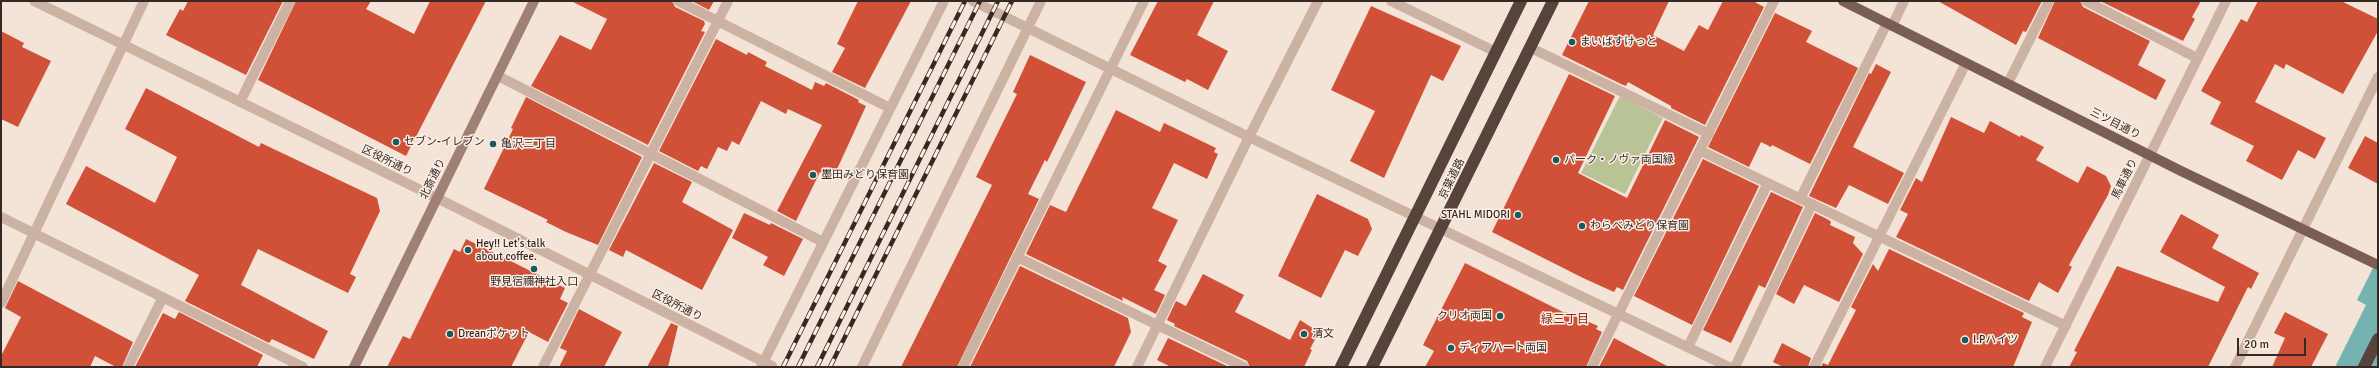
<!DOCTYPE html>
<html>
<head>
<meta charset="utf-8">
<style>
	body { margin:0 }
	#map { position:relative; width:2379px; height:368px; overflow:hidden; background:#f3e4d7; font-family:Signika,sans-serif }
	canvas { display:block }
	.frame { position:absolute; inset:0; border:2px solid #362925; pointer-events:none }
	.scale { position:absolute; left:2237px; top:338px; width:69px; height:18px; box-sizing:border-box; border:2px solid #362925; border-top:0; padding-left:5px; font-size:12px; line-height:14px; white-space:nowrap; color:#362925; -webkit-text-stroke:3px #fbeee4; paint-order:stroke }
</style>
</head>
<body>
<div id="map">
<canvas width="2379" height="368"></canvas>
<div class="frame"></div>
<div class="scale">20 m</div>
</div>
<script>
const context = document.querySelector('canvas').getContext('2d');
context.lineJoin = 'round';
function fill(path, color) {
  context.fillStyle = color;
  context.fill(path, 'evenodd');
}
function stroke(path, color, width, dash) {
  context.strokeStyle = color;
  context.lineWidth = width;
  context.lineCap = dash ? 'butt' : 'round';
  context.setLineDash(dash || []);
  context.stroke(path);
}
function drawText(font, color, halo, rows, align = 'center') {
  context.font = font + ' Signika,"Noto Sans JP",sans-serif';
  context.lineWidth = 3;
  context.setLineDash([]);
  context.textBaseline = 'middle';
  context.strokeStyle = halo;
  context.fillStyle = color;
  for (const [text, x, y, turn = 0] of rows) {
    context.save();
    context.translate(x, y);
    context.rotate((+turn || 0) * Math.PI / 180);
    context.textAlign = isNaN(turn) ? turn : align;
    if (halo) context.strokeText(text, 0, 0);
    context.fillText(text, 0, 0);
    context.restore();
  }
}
const green = new Path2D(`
	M1620,96L1663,118L1625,194L1581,173Z`);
const water = new Path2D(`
	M2378,258V367H2335L2366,305L2357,300Z`);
const building = new Path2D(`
	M188,1H283L246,75L166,35L180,9L183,11Z
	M296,1H371L366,9L414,34L430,1H486L406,156L258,80Z
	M571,1H672L675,7L704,21L705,24L701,31L705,32L648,145L531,86L560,35L591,50L607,19Z
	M692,1H714L709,10Z
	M858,1H911L865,88L832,72L845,48L837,44Z
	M1158,1H1214L1197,35L1228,51L1208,90L1187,79L1185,82L1130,55Z
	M1589,1H1669L1653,35L1684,51L1699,25L1708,30L1723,1H1753L1764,7L1705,125L1671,108V106L1628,82L1626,86L1621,84L1562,55Z
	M1938,1H2042L2026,32L2023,31L2016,45Z
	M2055,1H2080L2083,7L2150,41L2138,65L2166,80L2156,100L2038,38Z
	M2100,1H2201L2192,17L2195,19L2183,41Z
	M2258,1H2341L2378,19V31L2343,94L2286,64L2284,69L2275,64L2255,102L2326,138L2315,159L2298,150L2282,180L2246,161L2254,146L2210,124L2221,102L2201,91L2241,19L2247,22Z
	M1371,6L1461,46L1443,81L1431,75L1384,178L1350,161L1375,111L1331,90Z
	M1775,13L1812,31L1806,42L1858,68L1810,164L1772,145L1771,147L1761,142L1749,167L1708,147Z
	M1,31L24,43L22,47L51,61L18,127L1,119Z
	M716,39L747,55L748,52L767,62L765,66L812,90L815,82L824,86L826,83L859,100L858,102L866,106L833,178L820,172L796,221L777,211L822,125L788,109L786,114L761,101L739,145L732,141L727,151L718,147L707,169L701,166L698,171L659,151Z
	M1030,55L1086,82L1047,162L1045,160L1028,194L1039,199L957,367H901L992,185L976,177L1017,94L1013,92Z
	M1876,64L1891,72L1853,147L1904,173L1888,204L1849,185L1836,208L1809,196L1869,73L1871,74Z
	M1569,74L1615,96L1578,173L1627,198L1665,120L1699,137L1623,290L1617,287L1614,292L1583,278L1492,232Z
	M146,88L259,147L261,143L377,198L380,211L350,274L356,277L348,293L258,249L241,285L328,331L314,359L272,339L269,343L185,301L199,275L66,204L86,166L155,203L177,157L125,129Z
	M526,97L642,157L598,245L566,232L546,222L548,220L484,189L513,129L511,128Z
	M1116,110L1160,132L1164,123L1216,148L1214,152L1218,154L1207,179L1174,163L1152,208L1178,220L1158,261L1167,266L1154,290L1165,295L1156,314L1122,297L1123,301L1026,254L1050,205L1066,212Z
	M1951,117L1984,133L1990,121L2020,137L2021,135L2044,147L2036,160L2078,183L2087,166L2106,176L2111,186L2108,195L2069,265L2072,267L2058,293L2039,282L2029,301L1896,237L1908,214L1900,210L1916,178L1922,182Z
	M2365,136L2378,143V184L2348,168Z
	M1703,159L1759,186L1692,325L1634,296Z
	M654,163L692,182L682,202L733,230L702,290L626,250L623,257L609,250Z
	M1771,192L1803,207L1765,288L1759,285L1731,343L1703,330Z
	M1317,194L1368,219L1372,229L1358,256L1345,250L1321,298L1278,276Z
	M744,213L770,225L771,223L803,239L784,276L763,265L768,257L732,238Z
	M1815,213L1829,220L1831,222L1830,225L1855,237L1853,243L1863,254L1839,302L1804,285L1794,304L1776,294Z
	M2181,214L2219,235L2212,248L2259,273L2251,289L2248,287L2208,367H2069L2077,352L2074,351L2117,266L2218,302L2225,287L2160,252Z
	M466,239L565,288L560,299L568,303L548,342L529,332L511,367H387L403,336L410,339L454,249L460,252Z
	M1889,249L2024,313L2022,317L2032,322L2013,367H1821L1823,363L1828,365L1856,310L1851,307L1873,264L1878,271Z
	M1465,263L1565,313L1566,312L1598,326L1596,329L1602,332L1586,367H1425L1434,351L1423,345Z
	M1020,266L1128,318L1131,332L1114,367H970Z
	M1203,274L1244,295L1235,312L1290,340L1300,320L1319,332L1310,349L1312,350L1304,367H1250L1247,361L1174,326L1175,324L1167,320L1176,301L1186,306Z
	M18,281L133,342L122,367H116L95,356L90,367H1V356L21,317L5,308Z
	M579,309L622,332L604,367H559L567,351L560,348Z
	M179,312L263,355L257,367H135L163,313L175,319Z
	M2285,312L2328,334L2311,367H2272L2285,338L2274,333Z
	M671,323L678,326L668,367H647Z
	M1168,338L1229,367H1171L1157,360Z
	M1614,338L1669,367H1599Z
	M1782,343L1811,358L1808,367H1783L1773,362Z`);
const lane = new Path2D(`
	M2086,1L2197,58
	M1892,26L1904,1
	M240,102L290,1
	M1800,199L1887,23
	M1688,347L1768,183
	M543,367L728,1
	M1735,367L1812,204`);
const street = new Path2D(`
	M34,1L437,198L772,366
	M678,1L890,108
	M973,1L1249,137L1729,367
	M1391,1L1496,52
	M1531,48L1709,134
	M498,76L823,242
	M2008,83L2049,1
	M1701,151L2066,326
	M1,217L303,367
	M1017,257L1244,367
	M1,303L144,1
	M128,367L163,297
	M761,367L944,1
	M862,367L1041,1
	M963,367L1144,1
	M1137,367L1249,137L1318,1
	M1592,367L1774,1
	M1814,367L1966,63
	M2045,367L2226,1
	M2235,367L2378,77`);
const secondary = new Path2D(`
	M354,367L534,1`);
const primary = new Path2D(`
	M1843,1L2181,171L2378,265`);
const highway = new Path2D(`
	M1341,367L1521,1
	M1372,367L1553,1
	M2364,367L2378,339`);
const rail = new Path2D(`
	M783,367L965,1
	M798,367L980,1
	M817,367L998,1
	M830,367L1012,1`);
const markers = [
	[1572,42,4,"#185b5a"],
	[396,142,4,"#185b5a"],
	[493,144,4,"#185b5a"],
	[1556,160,4,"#185b5a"],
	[813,175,4,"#185b5a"],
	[1518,215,4,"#185b5a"],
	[1582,226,4,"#185b5a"],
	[468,250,4,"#185b5a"],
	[534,269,4,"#185b5a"],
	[1500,316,4,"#185b5a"],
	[450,334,4,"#185b5a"],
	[1304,334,4,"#185b5a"],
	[1965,340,4,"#185b5a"],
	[1451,348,4,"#185b5a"]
];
const poiNames = [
	["まいばすけっと",1580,42],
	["セブン-イレブン",404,142],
	["亀沢三丁目",501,144],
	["パーク・ノヴァ両国緑",1564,160],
	["墨田みどり保育園",821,175],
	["STAHL MIDORI",1510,215,"right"],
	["わらべみどり保育園",1590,226],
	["Hey!! Let's talk",476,244],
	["about coffee.",476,257],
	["野見宿禰神社入口",534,282,"center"],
	["クリオ両国",1492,316,"right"],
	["Dreanポケット",458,334],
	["清文",1312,334],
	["I.Pハイツ",1973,340],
	["ディアハート両国",1459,348]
];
const streetNames = [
	["三ツ目通り",2115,124,27],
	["区役所通り",387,161,26],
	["北斎通り",433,179,-64],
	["京葉道路",1452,179,-64],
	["馬車通り",2125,179,-64],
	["区役所通り",677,306,27]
];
const neighbourhoodNames = [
	["緑三丁目",1565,320]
];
fill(green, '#b8c396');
fill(water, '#74b3b0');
fill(building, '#d15138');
stroke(lane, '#ccb2a3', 10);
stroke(street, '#ccb2a3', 10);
stroke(secondary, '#a08074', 10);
stroke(primary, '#7a5e55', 10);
stroke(highway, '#58423c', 12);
stroke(rail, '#362925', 4.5);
stroke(rail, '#fbeee4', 3, [9]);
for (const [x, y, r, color] of markers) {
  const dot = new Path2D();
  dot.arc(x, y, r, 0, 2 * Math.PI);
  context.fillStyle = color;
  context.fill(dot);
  stroke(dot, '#fbeee4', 1.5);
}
drawText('11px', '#362925', '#fbeee4', poiNames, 'left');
drawText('11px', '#362925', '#fbeee4', streetNames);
drawText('12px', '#8c2a18', '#fbeee4', neighbourhoodNames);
</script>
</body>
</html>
